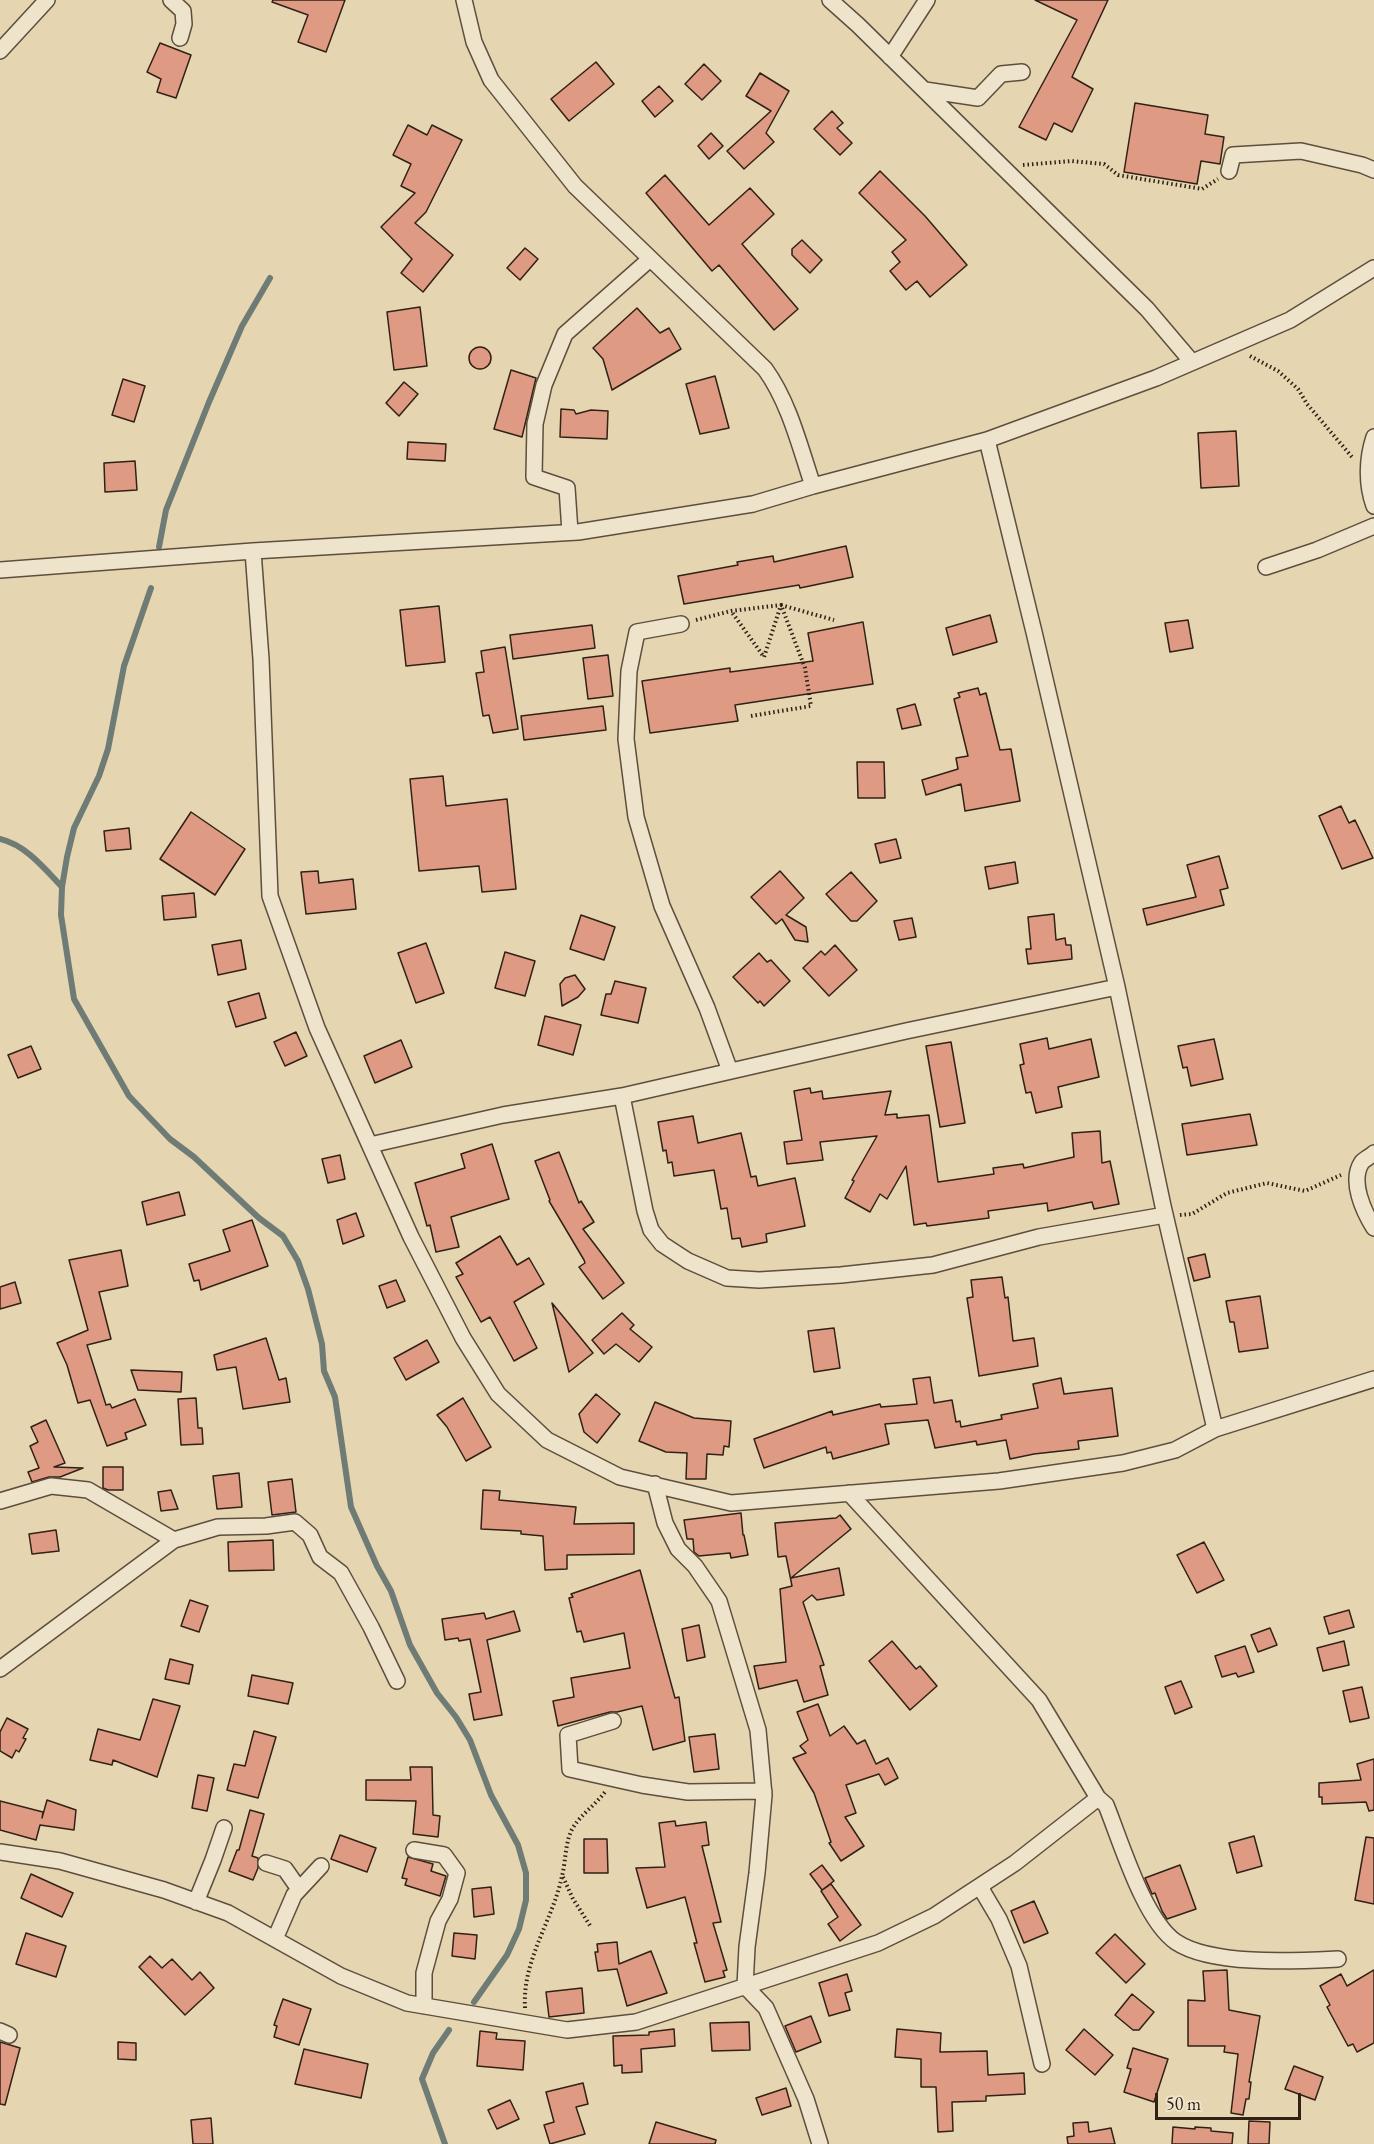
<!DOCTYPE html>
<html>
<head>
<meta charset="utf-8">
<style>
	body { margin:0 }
	#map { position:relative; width:1374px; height:2144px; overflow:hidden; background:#e5d6b1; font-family:"EB Garamond",serif }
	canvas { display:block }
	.scale { position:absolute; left:1155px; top:2093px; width:146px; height:27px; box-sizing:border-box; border:3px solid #312116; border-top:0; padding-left:8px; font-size:18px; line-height:21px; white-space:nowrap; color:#312116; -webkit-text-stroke:4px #eee4cc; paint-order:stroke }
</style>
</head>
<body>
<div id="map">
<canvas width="1374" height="2144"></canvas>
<div class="scale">50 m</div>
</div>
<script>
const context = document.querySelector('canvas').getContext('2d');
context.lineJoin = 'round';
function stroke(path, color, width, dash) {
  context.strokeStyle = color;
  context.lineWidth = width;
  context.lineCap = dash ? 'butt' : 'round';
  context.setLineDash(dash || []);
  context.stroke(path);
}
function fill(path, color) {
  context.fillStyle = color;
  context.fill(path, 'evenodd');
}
const stream = new Path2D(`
	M159,547L166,510L209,402L242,326L270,278
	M151,588L124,666L108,749L99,776L74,828L67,857L62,887L61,915L74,999L129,1096L170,1139L194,1157L259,1218L283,1236L298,1261L308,1289L322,1344L324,1371L335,1397L351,1507L377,1566L391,1591L410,1645L437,1693L456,1717L470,1740L491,1795L518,1845L526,1873V1900L519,1929L507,1955L474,2002
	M0,839C26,845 45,869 62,887
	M445,2144L422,2079L433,2053L449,2030`);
const building = new Path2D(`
	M273,0H345L326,52L298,42L308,15L272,2Z
	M1035,0H1108L1072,77L1093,89L1072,132L1054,123L1046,140L1019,127L1077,20Z
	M160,43L191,55L176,98L157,92L161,79L147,72Z
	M596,62L614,84L569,121L551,99Z
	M704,64L721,81L702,100L685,84Z
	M760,73L789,91L766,133L774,142L744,169L727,151L771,111L746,96Z
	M659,86L673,101L655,117L642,101Z
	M1135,103L1208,115L1205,134L1224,137L1220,164L1201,161L1197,184L1124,172Z
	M832,111L843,123L837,128L852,143L840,155L814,129Z
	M408,125L427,135L432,125L462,140L426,212L415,223L453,255L423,292L401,273L412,259L381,227L415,193L401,186L411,164L393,155Z
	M711,133L723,146L709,159L698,146Z
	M880,171L925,216L967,265L930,297L917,281L906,290L890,271L900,262L892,252L906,240L859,193Z
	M665,175L709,225L750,188L774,214L742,244L798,309L774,330L719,265L712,271L646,193Z
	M802,240L822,260L810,273L792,255V249Z
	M525,248L538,259L520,280L507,268Z
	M420,307L427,366L394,370L387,312Z
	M637,308L660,333L669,328L681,349L612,390L603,359L593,348Z
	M469 358a11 11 0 1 1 22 0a11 11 0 1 1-22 0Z
	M511,370L536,378L522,437L494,429Z
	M715,376L729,428L700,434L686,384Z
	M123,379L145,386L134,422L112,415Z
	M404,382L418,394L399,416L386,403Z
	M561,409L574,410L576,414L591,410L608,411L607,439L560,437Z
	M1236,431L1239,486L1201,488L1198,433Z
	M408,442L446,444L445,461L407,459Z
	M135,461L137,490L105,492L104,463Z
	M846,546L853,577L800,588L799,585L684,604L678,576L738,565L737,562L773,556L774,562Z
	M439,606L445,662L406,666L400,610Z
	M990,615L997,642L953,655L946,628Z
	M1188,620L1193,648L1170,652L1165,623Z
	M863,622L873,684L735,705L738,721L650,733L642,681L730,668V672L813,661L808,633Z
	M592,625L595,648L513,659L510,635Z
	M505,647L518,729L493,733L489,715L483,716L476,673L484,672L481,651Z
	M608,655L613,696L588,699L583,658Z
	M978,688L980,695L986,693L1000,750L1011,749L1020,801L965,811L961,784L926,795L922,780L958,769L956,758L968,756L954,699L960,697L958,693Z
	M915,704L921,725L902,729L897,709Z
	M603,706L606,730L524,740L521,716Z
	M857,762H884L885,798H858Z
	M443,776L446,806L507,799L516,889L482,892L479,866L419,871L410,779Z
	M1341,806L1349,823L1355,820L1373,858L1342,869L1319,816Z
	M191,812L245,849L215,895L160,859Z
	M129,828L131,849L106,851L104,831Z
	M896,839L901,858L880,863L875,844Z
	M1219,856L1228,888L1220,890L1224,905L1147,925L1143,909L1196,897L1187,865Z
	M1015,862L1018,883L989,889L985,867Z
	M318,871L319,883L353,879L356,909L306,914L301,872Z
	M780,871L804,898L786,915L806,927L808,942L795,940L782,919L776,924L751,897Z
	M851,872L877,901L857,921H851L826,894Z
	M194,893L196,917L164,920L162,896Z
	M1054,914L1056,940L1065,938L1066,945H1071L1072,959L1028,964L1026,949H1031L1028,917Z
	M581,915L615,927L604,960L570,949Z
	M912,918L916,937L899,940L894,921Z
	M241,940L246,969L218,975L212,945Z
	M426,943L444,993L416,1003L398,953Z
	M835,945L857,970L829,996L803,968L821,951L825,955Z
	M505,952L535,961L525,996L495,988Z
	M759,953L767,962L771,960L790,981L764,1006L760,1001L758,1003L733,977Z
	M575,975L585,989L578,997L562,1006L560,984L565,978Z
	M615,981L646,988L638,1023L601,1015L606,994H611Z
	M259,993L266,1018L236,1027L228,1002Z
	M545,1016L581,1025L573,1055L538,1045Z
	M296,1032L307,1056L285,1066L274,1042Z
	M1047,1038L1049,1049L1091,1039L1099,1077L1058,1087L1062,1107L1036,1113L1031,1092L1026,1093L1020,1065L1024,1064L1020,1044Z
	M1214,1039L1223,1079L1191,1086L1187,1067L1183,1068L1178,1046Z
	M401,1040L412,1067L375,1083L364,1056Z
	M951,1042L965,1123L940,1127L926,1046Z
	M31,1046L41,1069L18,1078L8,1055Z
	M810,1088L811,1093L822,1091L823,1099L891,1091L885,1115L897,1114V1118L929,1115L938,1182L994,1174L993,1168L1023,1164L1024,1168L1074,1157L1072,1133L1100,1131L1102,1163L1110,1161L1119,1204L1094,1209L1092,1202L1048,1211L1047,1203L988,1211L989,1218L927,1226L926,1223L914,1225L906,1166L887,1199L880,1194L870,1212L845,1198L854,1181L852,1180L877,1136L820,1142L823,1160L787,1164L784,1142L802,1140L794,1091Z
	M1250,1114L1257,1145L1187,1155L1182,1124Z
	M693,1116L698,1143L741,1133L751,1177L756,1176L758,1186L795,1178L805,1226L766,1234L767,1242L742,1247L740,1238L732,1239L727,1208L721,1209L714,1170L674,1176L672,1162L668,1163L666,1150L663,1151L658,1122Z
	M492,1144L509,1199L451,1217L459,1247L436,1252L430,1225L427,1226L415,1183L465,1168L461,1154Z
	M559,1152L579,1203L581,1201L594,1222L583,1229L624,1283L603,1299L579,1267L585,1263L584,1260L549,1201L550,1200L535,1161Z
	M340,1155L345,1179L328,1183L322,1159Z
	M179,1192L185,1215L147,1225L142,1202Z
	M356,1213L364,1236L343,1244L337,1220Z
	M252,1220L268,1266L201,1290L199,1280L194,1281L189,1264L230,1251L223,1230Z
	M500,1236L517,1265L529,1258L544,1284L514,1302L537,1348L514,1361L490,1317L481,1322L456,1277L463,1274L456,1263Z
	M121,1250L128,1286L99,1292L111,1339L87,1345L106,1405L110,1404L112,1408L135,1399L146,1425L125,1433L127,1439L107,1446L90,1400L78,1403L67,1365L57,1343L88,1330L69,1260Z
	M1205,1254L1210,1277L1194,1281L1188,1258Z
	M1002,1277L1005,1298L1008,1297L1013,1341L1034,1338L1038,1366L979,1376L967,1298L973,1297L971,1280Z
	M396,1280L405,1301L387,1308L379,1286Z
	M15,1282L21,1303L0,1309V1287Z
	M1260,1296L1268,1348L1239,1352L1234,1322H1230L1226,1301Z
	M552,1303L593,1353L569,1372Z
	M622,1313L634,1325L630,1329L652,1347L639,1362L616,1344L604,1354L592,1340Z
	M834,1328L840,1368L814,1372L808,1331Z
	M266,1338L279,1380L286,1378L290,1402L243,1409L236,1367L217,1370L214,1355Z
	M427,1340L439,1362L406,1380L394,1358Z
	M131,1370L182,1372L181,1392L138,1390Z
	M930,1377L934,1403L952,1400L956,1422L960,1421L961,1427L1002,1419L1001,1415L1038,1408L1033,1384L1061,1378L1064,1394L1112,1388L1118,1436L1078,1441L1079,1449L1034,1454L1010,1459L1006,1440L977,1445L976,1441L935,1448L928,1420L885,1424L889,1444L833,1459L831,1452L827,1453L826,1447L764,1468L754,1439L832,1411L833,1415L880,1404L881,1407L917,1404L913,1379Z
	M596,1394L620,1414L597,1443L584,1432L579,1414Z
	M196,1398L198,1428H202L203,1444L181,1445L178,1399Z
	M463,1398L491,1447L466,1461L447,1427L437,1415Z
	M655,1402L694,1418L731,1421L729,1447L724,1446L723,1455L707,1454L706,1479H686L687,1453L666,1452L639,1441Z
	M46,1420L65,1463L54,1467L83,1468L60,1477H49L32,1482L28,1472L39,1468L30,1446L38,1442L31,1427Z
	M103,1467H123V1490H108L103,1488Z
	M239,1473L242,1507L217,1509L213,1476Z
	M292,1479L296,1512L272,1515L268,1482Z
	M171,1490L178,1509L161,1511L158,1492Z
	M483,1490L500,1491L499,1500L576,1507L574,1524L634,1523V1554L567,1555V1569L545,1570L543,1536L521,1534V1531L481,1529Z
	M741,1513L743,1535H744L748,1555L731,1558L730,1553L699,1556L694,1552L693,1539H687L684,1520Z
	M840,1515L851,1529L791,1578L839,1568L844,1595L817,1600L812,1595L803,1602L824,1665L820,1666L828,1695L804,1702L797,1680L759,1689L754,1666L786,1662L780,1589L792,1586L786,1556L778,1557L775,1523L836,1518Z
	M56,1530L59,1551L32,1554L29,1534Z
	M273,1540L274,1570L229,1571L228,1542Z
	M1204,1542L1224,1580L1197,1593L1177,1555Z
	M640,1570L675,1698L679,1697L685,1741L653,1750L642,1706L617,1712H610L558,1726L553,1701L574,1697L571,1678L630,1668L624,1633L584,1642L581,1631L577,1632L569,1598L573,1597L571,1594Z
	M190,1600L208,1606L199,1632L181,1626Z
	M1349,1610L1354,1627L1329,1634L1324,1617Z
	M514,1611L520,1631L487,1640L502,1715L474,1720L469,1694L481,1692L470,1639L459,1641L458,1638L445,1640L442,1619L484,1613L486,1619Z
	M699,1625L705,1657L687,1661L682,1629Z
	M1270,1628L1277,1645L1258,1652L1251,1635Z
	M892,1641L916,1669L920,1666L937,1686L910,1710L869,1661Z
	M1344,1641L1349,1665L1323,1671L1317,1648Z
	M1245,1646L1254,1672L1238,1677L1236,1673L1222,1677L1215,1656Z
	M170,1659L193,1665L189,1684L165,1679Z
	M252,1675L293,1683L288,1704L248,1696Z
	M1181,1681L1192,1707L1175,1714L1165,1687Z
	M1362,1687L1369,1718L1350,1722L1343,1691Z
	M153,1699L180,1706L157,1777L113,1760L112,1765L90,1760L98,1729L140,1740Z
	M818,1704L830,1736L844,1726L857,1744L865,1740L876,1764L888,1758L898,1778L885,1785L879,1774L846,1785L856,1813L845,1817L864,1846L841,1861L829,1843L831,1842L814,1793L793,1758L806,1753L800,1746L808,1740L797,1712Z
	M7,1718L28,1729L23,1738L26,1739L19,1752L16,1750L12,1758L0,1751V1732Z
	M254,1731L276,1737L258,1798L227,1790L234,1764L245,1766Z
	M715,1734L719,1769L694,1772L689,1737Z
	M1374,1759V1810L1369,1811L1366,1802L1322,1804V1797H1319V1783L1361,1780L1357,1764Z
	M410,1767H432L433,1815L440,1816L438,1837L413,1834L416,1801L366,1800V1780H411Z
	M198,1775L214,1778L207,1811L192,1808Z
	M47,1800L76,1810L74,1830L40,1825L36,1840L0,1830V1801L43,1812L42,1818Z
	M250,1810L264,1814L252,1856L258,1858V1868L253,1880L229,1871L237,1850H239Z
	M675,1821L676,1826L706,1822L709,1845L702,1846L721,1922L713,1923L727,1970L723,1971L725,1977L705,1982L694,1943H697L685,1897L647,1908L636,1868L665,1867L659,1823Z
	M340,1835L376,1848L367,1872L331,1859Z
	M1254,1836L1262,1866L1237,1873L1229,1843Z
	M1366,1837L1374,1838V1904L1355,1900Z
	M584,1839H607L608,1873H584Z
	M408,1857L433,1864L431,1871L446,1876L440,1896L405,1885L407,1879L402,1878Z
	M822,1865L834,1881L822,1890L810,1874Z
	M1180,1865L1196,1909L1167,1919L1162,1911L1155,1893L1152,1894L1145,1878Z
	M31,1874L73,1893L62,1917L21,1898Z
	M831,1884L861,1925L840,1941L828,1924L838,1917L821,1891Z
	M491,1887L494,1914L474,1917L472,1889Z
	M1034,1901L1048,1933L1024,1943L1011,1911Z
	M26,1933L66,1946L56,1977L16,1964Z
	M454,1933L477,1935L475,1959L452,1956Z
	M1115,1934L1145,1964L1126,1983L1096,1953Z
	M617,1942L619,1964L651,1951L667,1993L627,2006L617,1969L598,1971L595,1952H598L597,1944Z
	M150,1956L162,1968L172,1959L192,1980L200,1972L214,1988L185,2015L139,1967Z
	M1227,1970L1229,2010L1260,2016L1249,2082H1251L1249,2099H1246L1243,2115L1231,2113L1238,2054L1224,2052L1225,2046H1188V2000L1205,2001L1203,1971Z
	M1374,1970V2043L1357,2052L1353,2044L1348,2046L1327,2007L1330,2005L1320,1986L1341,1974L1347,1986Z
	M847,1974L852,1991L845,1993L850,2010L829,2016L819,1983Z
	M582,1988L584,2013L549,2017L546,1992Z
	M1132,1994L1154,2012L1139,2030H1133L1115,2015Z
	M283,1999L311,2009L299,2045L274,2037L277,2026L274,2025Z
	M811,2016L821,2042L796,2052L785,2026Z
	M749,2022L750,2050L712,2051L710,2023Z
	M674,2029L675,2046L641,2049L642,2072L622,2073V2065L614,2066L613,2036L649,2035V2032Z
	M897,2029L941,2033L940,2052L987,2051L988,2075L1024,2073L1025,2094L986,2096V2101L952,2102L953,2131L938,2132L936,2087H921V2059L895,2057Z
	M1084,2029L1113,2055L1095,2075L1066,2050Z
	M480,2031L497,2033L496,2039L525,2041L523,2070L477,2066Z
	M0,2042L20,2048L5,2105L0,2104Z
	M118,2042L136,2043V2060L118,2059Z
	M1133,2048L1168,2059L1154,2102L1124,2092L1131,2069L1127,2068Z
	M304,2049L368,2064L361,2098L295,2084Z
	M1294,2066L1323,2077L1315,2100L1285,2089Z
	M583,2083L588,2104L576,2107L585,2134L550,2144L544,2125L554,2122L546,2092Z
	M786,2088L791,2106L762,2115L756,2098Z
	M510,2100L519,2119L497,2129L488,2110Z
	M211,2118L213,2144H193L191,2120Z
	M1249,2121L1270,2122L1269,2144H1248Z
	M656,2122L716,2140L715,2144H649Z
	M1088,2122L1089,2132L1111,2128L1115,2144H1068L1067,2137L1074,2136L1073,2123Z
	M1173,2127L1195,2129V2127L1211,2128V2131L1233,2133L1232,2144H1172Z`);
const path = new Path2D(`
	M1023,165L1071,161L1104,164L1118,175L1202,189L1218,179
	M1250,356L1278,371L1298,389L1307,404L1352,457
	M781,605L834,620
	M696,620L731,611L781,605L764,657L731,611
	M751,716L811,706L805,668L781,605
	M1180,1215L1192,1214L1227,1193L1267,1183L1305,1191L1341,1175
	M563,1877L573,1899L591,1927
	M525,2008C522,1960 553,1920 562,1876C566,1861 565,1839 574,1826C582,1814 596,1804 605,1792`);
const street = new Path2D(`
	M171,0L183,11L184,24L180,38
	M464,0L474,42L491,80L575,186L765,369C789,402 800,447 813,486
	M830,0L858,25L1147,309L1192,362
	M0,51L47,0
	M890,57L927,0
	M925,90L978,98L1001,74L1022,72
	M1229,171L1233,155L1301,151L1362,165L1374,170
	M1374,437C1367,458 1366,484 1374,506
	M570,532L567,488L534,477L535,424L544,385L565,334L650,259
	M253,551L261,659L270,896L317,1028L411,1237L463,1338L498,1394L547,1440L620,1477L731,1503L999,1481L1123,1463L1175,1450L1215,1429L1163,1206L1117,987L1034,632L987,440
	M1266,567L1317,550L1374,526
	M0,570L253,551L578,532L753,504L813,486L987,440L1156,378L1290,320L1374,268
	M681,624L637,632L629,671L626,739L636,817L662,906L707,1008L730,1071
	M622,1096L645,1211L651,1230L662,1244L688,1261L727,1278L759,1280L841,1275L933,1265L1039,1237L1165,1215
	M370,1145L503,1115L622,1096L906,1031L1117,987
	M1374,1153C1371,1156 1365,1159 1362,1162C1349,1181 1364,1212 1374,1228
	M1215,1429L1374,1379
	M655,1484L665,1523L678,1549L695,1566L719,1601L758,1730L764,1795L757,1873L747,1947L745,1986L766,2008L806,2099L820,2144
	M849,1493L1039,1700L1098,1798L1106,1805C1121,1842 1144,1920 1176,1942C1212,1966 1296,1961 1338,1959
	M0,1501L51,1486L88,1490L174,1540L218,1527L266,1526L295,1522L310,1535L320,1557L341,1573L371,1627L397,1681
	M0,1669L174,1540
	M613,1721L568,1735L570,1769L642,1785L688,1792L764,1791
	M414,1850L444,1855L457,1873L450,1899L438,1921L424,1973V2006
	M0,1852L60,1861L164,1890L228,1913L341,1976L407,2003L567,2030L636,2022L878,1943L934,1916L1015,1863L1098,1798
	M266,1863L285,1869L299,1889
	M982,1885L983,1892L999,1919L1019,1966L1042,2064
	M196,1902L213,1860L224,1828
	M275,1939L294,1895L321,1866
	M0,2031L9,2035`);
stroke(stream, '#6f7b75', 6);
fill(building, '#de9a83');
stroke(building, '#312116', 1.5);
stroke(street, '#5e4e3d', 18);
stroke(path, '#312116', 4, [1.5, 3]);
stroke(street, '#eee4cc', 15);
</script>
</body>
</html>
